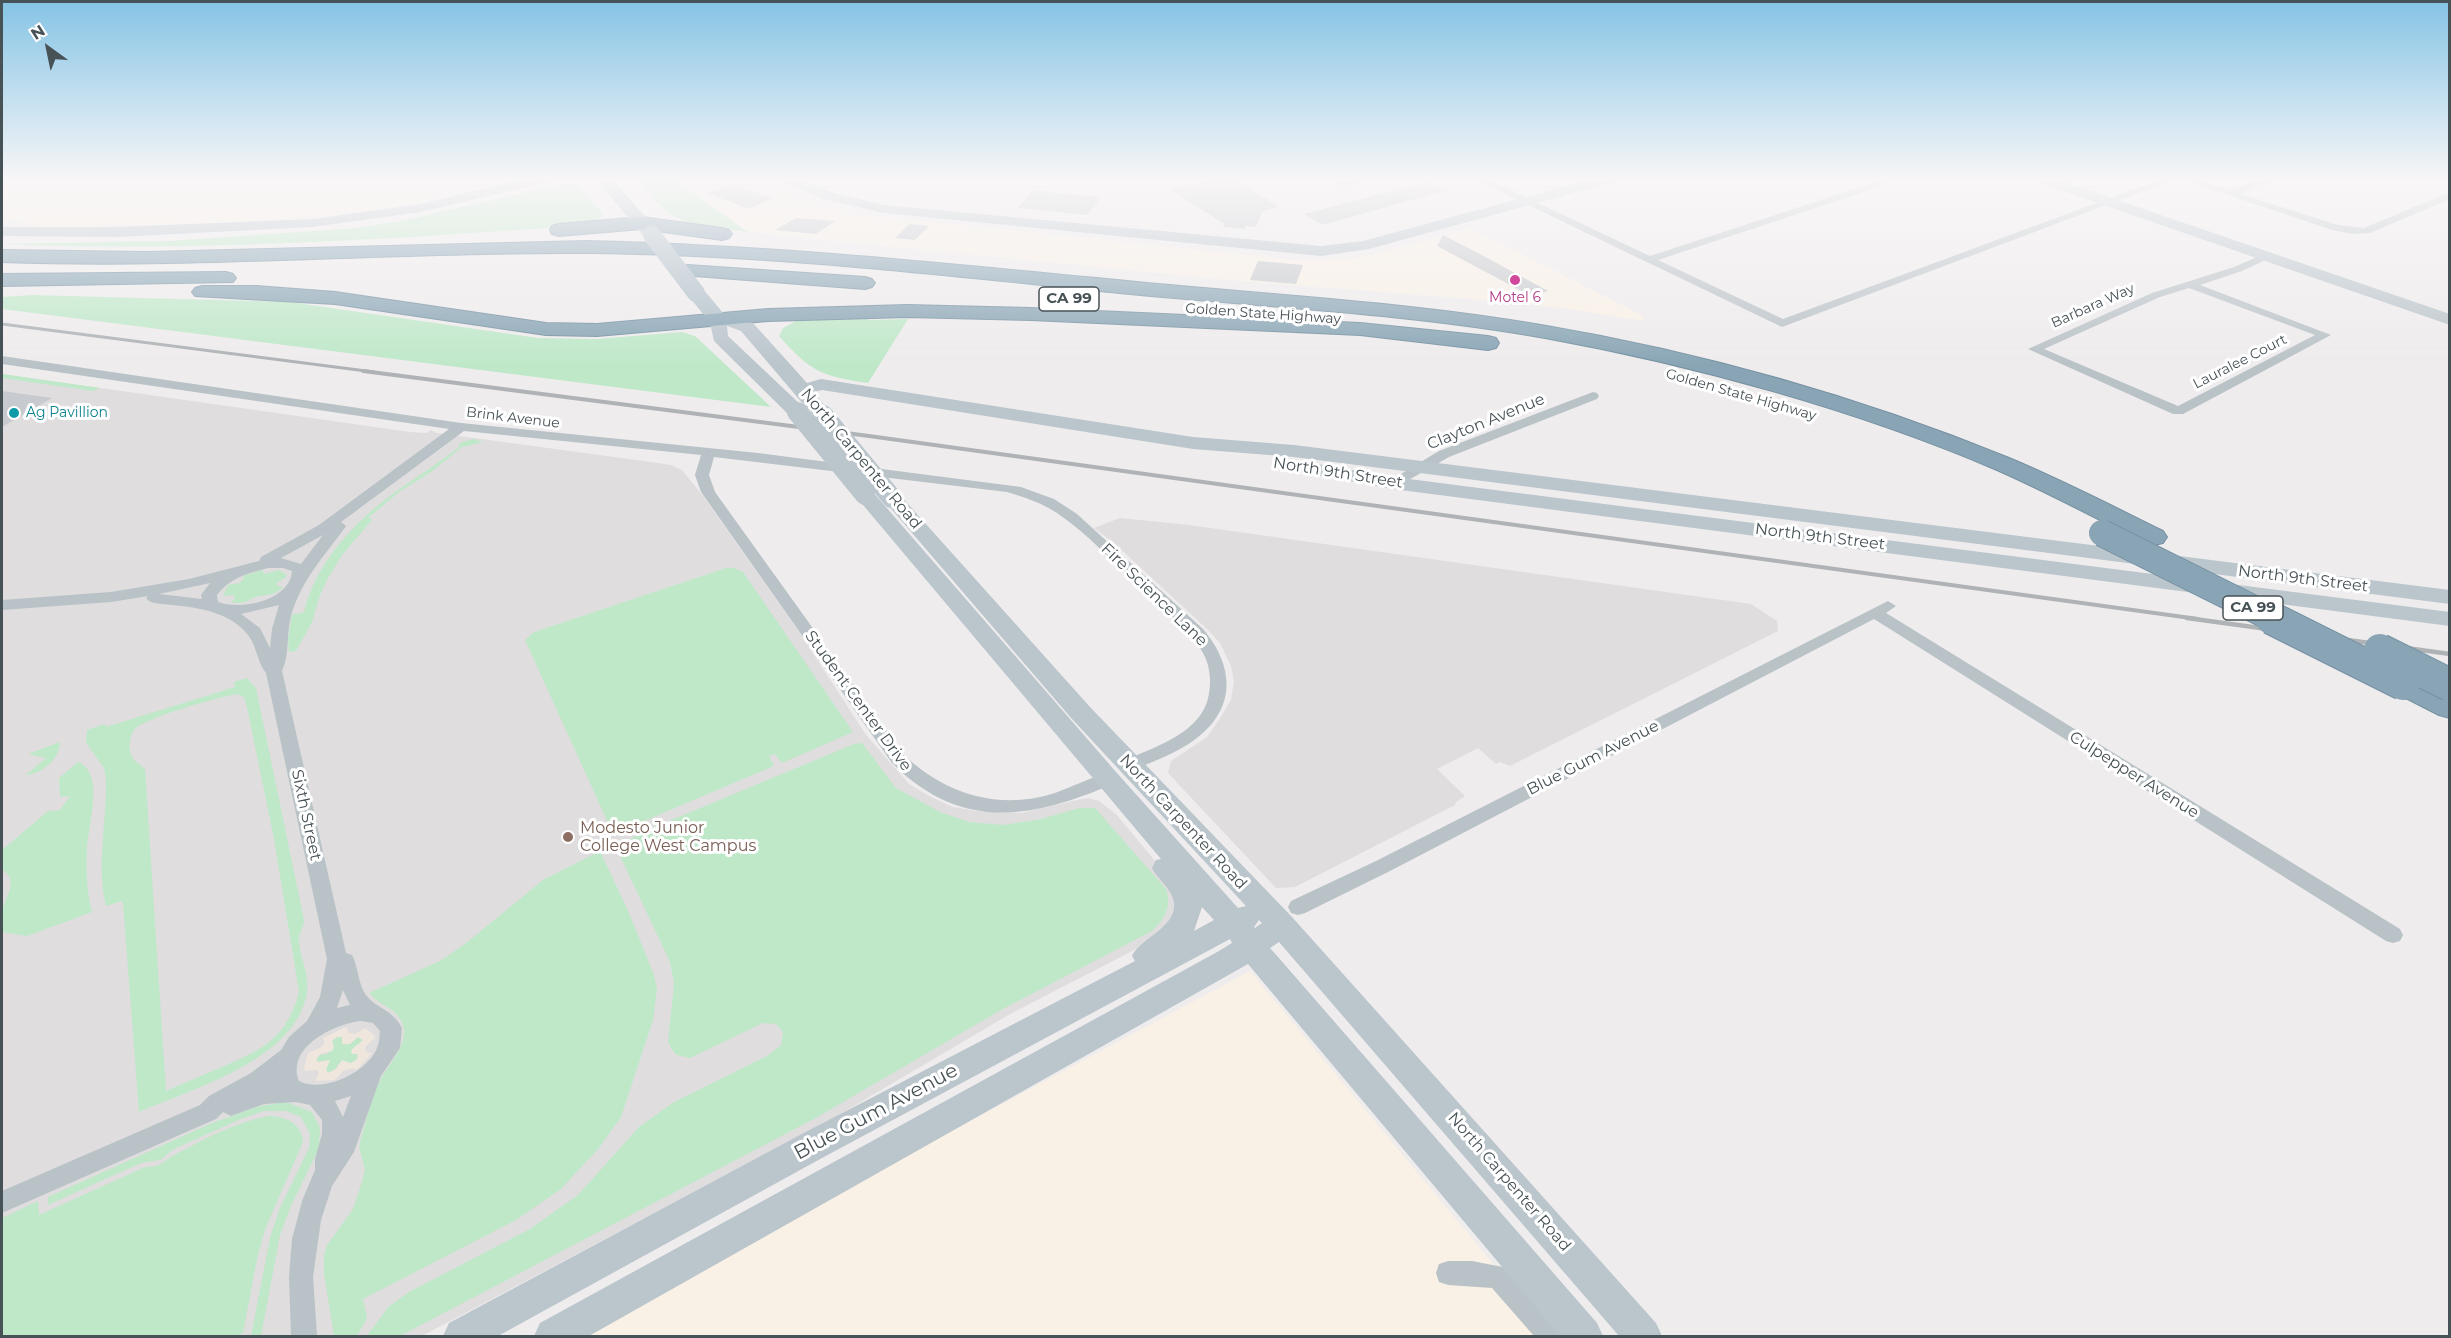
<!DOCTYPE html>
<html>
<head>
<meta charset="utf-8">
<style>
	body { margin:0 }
	#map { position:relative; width:2451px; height:1338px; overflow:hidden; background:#efeced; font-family:Montserrat,sans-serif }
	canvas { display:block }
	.frame { position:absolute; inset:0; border:3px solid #475257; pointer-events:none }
	.north { position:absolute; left:18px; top:18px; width:60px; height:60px; -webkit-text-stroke:4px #fff; paint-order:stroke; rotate:327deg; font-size:16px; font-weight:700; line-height:24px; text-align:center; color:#475257 }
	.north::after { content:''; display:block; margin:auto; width:21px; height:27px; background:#475257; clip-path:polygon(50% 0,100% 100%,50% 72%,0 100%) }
</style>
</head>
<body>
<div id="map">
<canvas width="2451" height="1338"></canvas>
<div class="frame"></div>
<div class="north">N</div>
</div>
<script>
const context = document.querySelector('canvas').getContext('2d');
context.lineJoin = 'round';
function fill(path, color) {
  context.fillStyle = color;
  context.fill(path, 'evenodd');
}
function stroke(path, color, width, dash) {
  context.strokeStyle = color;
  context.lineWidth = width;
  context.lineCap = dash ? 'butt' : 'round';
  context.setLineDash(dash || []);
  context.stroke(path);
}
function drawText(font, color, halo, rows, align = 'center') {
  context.font = font + ' Montserrat,sans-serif';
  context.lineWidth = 6;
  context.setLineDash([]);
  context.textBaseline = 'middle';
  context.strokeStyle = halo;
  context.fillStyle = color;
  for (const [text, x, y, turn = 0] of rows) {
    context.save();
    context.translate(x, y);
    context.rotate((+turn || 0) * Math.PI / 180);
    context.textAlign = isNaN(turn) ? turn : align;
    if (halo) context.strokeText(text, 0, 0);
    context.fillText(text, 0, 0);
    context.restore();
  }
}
const commercial = new Path2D(`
	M2,178H517L415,203L357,212L263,221L81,227H38L21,222L2,221Z
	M672,178H757L804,199L854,214L1295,260L1349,259L1372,255L1471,228L1643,316V321L1556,307L1472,299L1228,280L748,232Z
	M1250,971L1553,1336H570Z`);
const education = new Path2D(`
	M2,374L410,432L426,433L431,430L437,433L651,462L671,465L682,470L703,496L798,630L866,735L909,784L931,797L953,807L976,811L1021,813L1077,800L1088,798L1099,801L1116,814L1170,879L1176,917L1142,946L1010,1014L837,1116L422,1336H2Z
	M1120,518L1189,525L1751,604L1777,621L1778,631L1510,766L1500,762L1496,764L1478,748L1437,769L1465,796L1456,802L1455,805L1295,887L1276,888L1168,773L1171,761L1207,737L1219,720L1231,700L1234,681L1231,666L1220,643L1208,630L1114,543L1094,528Z`);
const green = new Path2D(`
	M634,178H672L748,232L693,225L669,214Z
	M565,183L578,185L602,212V217L595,221L562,227C373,240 191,252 2,244L169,241L356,228L401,221Z
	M32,295L290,302L538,338L597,339L682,332L695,336L771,407L2,309V297Z
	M862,317L869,320L908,319L868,383C821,376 811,372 779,336L783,328L798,320Z
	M2,374L100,388L93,391L2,378Z
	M473,439L483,442L462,447L431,472L399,492L369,517L372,520L342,555L328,578L320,595L312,622L296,651L289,652L288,639L292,615L304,612C315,564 355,521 394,493C416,477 438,464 459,447L460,443Z
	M726,568H734L743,572L853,732L782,763L775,754L769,756L774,766L630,827L619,829L609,825L525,640L534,632Z
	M262,570L264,574L279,570L286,574V577L277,583V586L283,587C273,596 271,594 260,596C247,598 247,606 231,602L235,598L233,595L223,596L228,585L240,583L244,578L243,576Z
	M247,678L256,688L304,920C304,927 300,931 299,937C298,955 310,973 307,992C297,1059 193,1089 139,1112L123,904L122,901L106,906C96,864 107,822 106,779L104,768L86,743L87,730L105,724L106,727L235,687L234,682ZM238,694L244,697L248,712L274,839L299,992C287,1038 263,1049 222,1067C203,1075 184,1083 166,1091L145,769C142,766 137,763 134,760C128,752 128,736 135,729C147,717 219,697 238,694Z
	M60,742C60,759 42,774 26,775L46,758L28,754Z
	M862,743L896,788L940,812L969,822L1003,825L1041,819L1079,808H1095L1166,889C1172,907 1165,919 1152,931L1001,1010L814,1119L400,1336H367L388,1307L409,1292L530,1229L578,1195L639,1127L674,1102L767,1056L781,1045L783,1032L776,1024L763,1023L690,1058L677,1055L672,1050L668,1042L674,984L670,962L620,856C623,841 632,838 645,831L854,744Z
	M78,762C106,772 87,830 87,851C86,872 87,893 92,912L27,936L2,932C1,926 0,918 2,912C5,896 20,882 2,869V850L48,811L60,810L70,796L60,797L59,778Z
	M600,851L629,913L654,975L657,989L653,1020L621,1117L599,1148L561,1189L516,1220L363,1299L367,1318L357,1336H334L324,1274V1255L327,1245L353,1209L361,1185L365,1170L359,1147L361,1138C367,1119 371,1097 381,1079C390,1061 416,1038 398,1016C391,1007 377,1003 369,993L442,960L470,940L543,880Z
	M339,1036L342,1037V1042L358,1037L363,1039L360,1044L354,1047L358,1058L352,1063L338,1064L336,1069L328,1073L326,1070L329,1060L318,1062L316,1060L320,1055L327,1054L333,1046L332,1040Z
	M286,1102L312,1112L320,1128L319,1148L290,1208L280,1235L261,1336H251L270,1238L279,1210L309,1148L310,1134L301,1117L286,1111H264L241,1119L174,1149L160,1160L141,1163L48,1205V1197L212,1123L260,1106Z
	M270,1116C287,1117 302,1124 303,1142L266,1227L258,1254L243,1333L236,1336H2V1218L38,1201L39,1215L145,1167C164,1167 163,1160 178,1153C206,1138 239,1121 270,1116Z`);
const sand = new Path2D(`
	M346,1027L349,1033L355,1034L365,1028L374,1035L375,1038L365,1047L366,1052L372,1053L357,1070L353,1068L343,1071L335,1080L315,1081L319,1074L317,1070L305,1071L304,1068L308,1053L322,1047L325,1042L323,1038ZM337,1037H342V1044H350L358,1037L363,1040L351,1050L352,1054H358L357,1060L350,1063L342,1060L336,1069L328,1073L326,1070L330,1060L318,1062L316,1060L320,1054L332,1051L334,1047L332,1041Z`);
const building = new Path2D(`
	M1225,178H1233L1279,207L1263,211L1255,227L1246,226L1245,229L1223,227L1225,224L1169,189Z
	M1427,182L1444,191L1326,224H1321L1304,214Z
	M732,184L773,198L749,209L707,193Z
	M1033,190L1059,193L1101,197L1087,215L1018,208Z
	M796,218L835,221L816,234L775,230Z
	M909,224L929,226L915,240L895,238Z
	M1443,235L1478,253L1548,291L1531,296L1437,246Z
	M1258,261L1303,265L1296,284L1250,280Z
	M2,391L52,398L2,427Z`);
const street = new Path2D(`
	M1327,178H1339L1343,181L1369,178L1342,187Z
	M1472,178H1485L1650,256L1876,182H1882V186L1658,260L1783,319L2164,178H2192L2230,190L2263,178H2277L2240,194L2338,225L2364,228L2450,192V199L2370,233L2353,234L2332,230L2178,178L1782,327Z
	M2266,253L2271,256L2270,258L2242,271L2200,285L2331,335L2183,414H2173L2028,349L2152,293L2234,267ZM2189,288L2315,335L2178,406L2044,349L2160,297Z
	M2,356L461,423L758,453L1021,487L1054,499L1077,514L1203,629C1235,667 1237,710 1193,741C1176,753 1155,761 1135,769L1129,771L1123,769L1120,765L1123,761C1152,748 1196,735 1207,702C1212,686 1211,667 1203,653C1189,627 1160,607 1139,587C1113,562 1087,533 1057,513C1042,503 1024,497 1007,492L714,457L709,475L715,492L904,755C945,794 999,811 1055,793C1072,787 1089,778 1107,773L1113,774L1116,779L1113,784C1031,819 961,832 892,763L701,492L695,475L701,455L464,431L341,522L346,526C324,557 302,578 291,616C286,634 290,654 282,671L346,953L352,955C358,967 358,981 364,992C374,1009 391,1007 402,1028L400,1048L381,1076L354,1152L332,1186L321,1220L313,1277L317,1336H291L289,1277L292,1239L302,1201L315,1170V1159L322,1134V1120L310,1105L296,1102L264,1104L231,1116L223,1112L216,1119L2,1213V1191L200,1105L209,1096L251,1073L281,1050L289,1037L307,1021L320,997L327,959L266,673C257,662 257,646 248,635C226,607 187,607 154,603L149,601L146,598L148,596L111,602L2,610V600L111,592L189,579L259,561L261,557L319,525L449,429L2,364ZM323,535L301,564L281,558ZM268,568H283L292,571C291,600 241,611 218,602L217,595C230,578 248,573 268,568ZM210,583L201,595L202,599L159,594ZM279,605L272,629L270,648L260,628L241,614ZM343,990L350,1005L337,1008ZM361,1021L373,1023L380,1031C379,1035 380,1041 378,1045C371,1071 323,1094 299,1081C286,1047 334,1024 361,1021ZM351,1096L343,1117L335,1101Z
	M1593,392L1597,393L1599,396L1597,399L1449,457L1398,486L1393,487L1386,483L1439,451Z
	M1888,601L1896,606L1886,613L2400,929L2403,935L2400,941L2393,943L2386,941L1874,619L1390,871L1305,913L1298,915L1291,913L1288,907L1291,901L1376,861Z
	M1448,1261H1472L1508,1268L1560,1327L1564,1336H1534L1492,1288L1448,1285L1439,1282L1436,1273L1439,1264Z`);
const secondary = new Path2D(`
	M529,178H554L552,181L421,212L313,227L118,237L2,236V227H118L313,219L421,204Z
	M777,178H796L834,193L884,205L1321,246L1363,241L1596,178H1619L1617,181L1369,249L1321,256L884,213L824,199L779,181Z
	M2032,178H2053L2450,314V325L2034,181Z
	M717,313L753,323L807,383L821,379L1193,437L1294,445L2450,590V604L1294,457L1193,449L822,390L814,392L832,415L830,419H816L741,331L727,326L728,336L804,408L806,412L804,416H790L714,341L709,318L711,314Z
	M1300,461L1393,477L2450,612V626L1393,489L1293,471L1290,467L1293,463Z
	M865,489L872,491L1116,772L1238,908L1246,906L1072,719L882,498L885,494L892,492L899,494L1090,707L1292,917L1656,1323L1662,1336H1619L1279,942L1270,948L1278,957L1597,1323L1603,1336H1560L1248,964L589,1336H534L540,1323L1219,951L1232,943L1230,939L822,1158L498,1336H443L449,1323L798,1136L1135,961L1132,956C1142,936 1184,925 1172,896C1168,886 1157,878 1152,868L1156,860L1161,859L858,499L855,495L858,491ZM1202,907L1214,920L1194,931ZM1259,920L1262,923L1255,928L1254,927Z`);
const primary = new Path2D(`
	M595,178H611L658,231L661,235L658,239H646Z
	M696,287L703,289L724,314L727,318L724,322H710L689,297L687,293L689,289Z`);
const highway = new Path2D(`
	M642,217L722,228L729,230L732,234L729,238L722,240L642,229L559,236L552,234L550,230L552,226L559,224Z
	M586,241C771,245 953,264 1137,282C1272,295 1407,302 1541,325C1700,352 1860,397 2009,458C2062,480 2112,506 2163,531L2167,537L2163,543L2154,545L2145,543C2096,518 2047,492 1997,470C1857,410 1694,365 1545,338C1404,313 1261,307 1119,293C941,275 762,254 583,253C389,252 195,269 2,262V250L148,252Z
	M688,265L865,277L872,279L875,283L872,287L865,289L681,275L678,271L681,267Z
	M226,272L233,274L236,278L233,282L2,286V274Z
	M202,286H256L335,292L546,323L597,324L768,309L907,305L1031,308L1360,323L1488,336L1496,338L1499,343L1496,348L1488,350L1360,335L1031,320L907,317L768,321L597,336L546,335L335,304L195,296L192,292L195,288Z
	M2403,674L2450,695V718L2439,715L2392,691L2388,684L2392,677Z`);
const railFar2 = new Path2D(`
	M2,324L374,372`);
const railFar1 = new Path2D(`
	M363,371L869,436L2198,619`);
const rail = new Path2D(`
	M2187,618L2450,654`);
const secondaryBridge = new Path2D(`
	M797,412L865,495
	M823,415L892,498`);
const primaryBridge = new Path2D(`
	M652,235L696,293`);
const highwayBridgeFar1 = new Path2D(`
	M2102,533L2274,619`);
const highwayBridge = new Path2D(`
	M2271,618L2403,684
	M2380,650L2450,685`);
const markers = [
	[1515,280,6,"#d1479c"],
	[14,413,6,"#0f9aa8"],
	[568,837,6,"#8d6e63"]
];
const farHotelnames = [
	["Motel 6",1515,298]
];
const farStreetnames = [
	["Barbara Way",2093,306,-24],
	["Golden State Highway",1263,314,4],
	["Lauralee Court",2240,362,-27],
	["Golden State Highway",1741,395,16],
	["Brink Avenue",513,418,7]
];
const farCulturenames = [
	["Ag Pavillion",26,413]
];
const shields = [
	[1069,299,60],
	[2253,608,60]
];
const shieldNames = [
	["CA 99",1069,299],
	["CA 99",2253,608]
];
const streetNames = [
	["Clayton Avenue",1486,422,-22],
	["North Carpenter Road",861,459,50],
	["North 9th Street",1338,473,9],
	["North 9th Street",1820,537,7],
	["North 9th Street",2303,579,7],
	["Fire Science Lane",1154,595,44],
	["Student Center Drive",858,701,54],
	["Blue Gum Avenue",1593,758,-27],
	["Culpepper Avenue",2134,775,32],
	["Sixth Street",306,815,78],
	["North Carpenter Road",1183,822,47],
	["North Carpenter Road",1509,1182,49]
];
const educationNames = [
	["Modesto Junior",580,828],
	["College West Campus",580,846]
];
const nearStreetnames = [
	["Blue Gum Avenue",876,1112,-28]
];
fill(commercial, '#f9f1e6');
fill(education, '#dfddde');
fill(green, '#bfe8c9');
fill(sand, '#efe7de');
fill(building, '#c7cace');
stroke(highway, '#7590a1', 2);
fill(street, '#b9c2c7');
fill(secondary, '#bac5cc');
fill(primary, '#afbfc8');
fill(highway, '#89a5b5');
stroke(railFar2, '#afb3b6', 3);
stroke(railFar1, '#afb3b6', 4);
stroke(rail, '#afb3b6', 4.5);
stroke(highwayBridgeFar1, '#7590a1', 28, []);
stroke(highwayBridge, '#7590a1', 34, []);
stroke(secondaryBridge, '#bac5cc', 20);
stroke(primaryBridge, '#afbfc8', 18);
stroke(highwayBridgeFar1, '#89a5b5', 26);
stroke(highwayBridge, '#89a5b5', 32);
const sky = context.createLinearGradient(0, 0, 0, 365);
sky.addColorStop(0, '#85c4e5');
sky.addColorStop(0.49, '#f8f6f7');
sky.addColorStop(1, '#f8f6f700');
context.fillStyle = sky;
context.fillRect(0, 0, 2451, 365);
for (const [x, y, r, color] of markers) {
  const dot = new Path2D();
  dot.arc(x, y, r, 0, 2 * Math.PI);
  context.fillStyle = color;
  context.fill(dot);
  stroke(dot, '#fff', 2);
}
drawText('14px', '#b23c85', '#fff', farHotelnames);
drawText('14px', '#475257', '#fff', farStreetnames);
drawText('14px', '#0d838f', '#fff', farCulturenames, 'left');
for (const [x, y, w] of shields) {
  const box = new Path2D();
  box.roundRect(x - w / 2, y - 12, w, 24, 4.5);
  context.fillStyle = '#fff';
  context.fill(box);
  stroke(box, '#475257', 1.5);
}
drawText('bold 15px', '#475257', null, shieldNames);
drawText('16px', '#475257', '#fff', streetNames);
drawText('16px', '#785e54', '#fff', educationNames, 'left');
drawText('20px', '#475257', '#fff', nearStreetnames);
</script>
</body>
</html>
